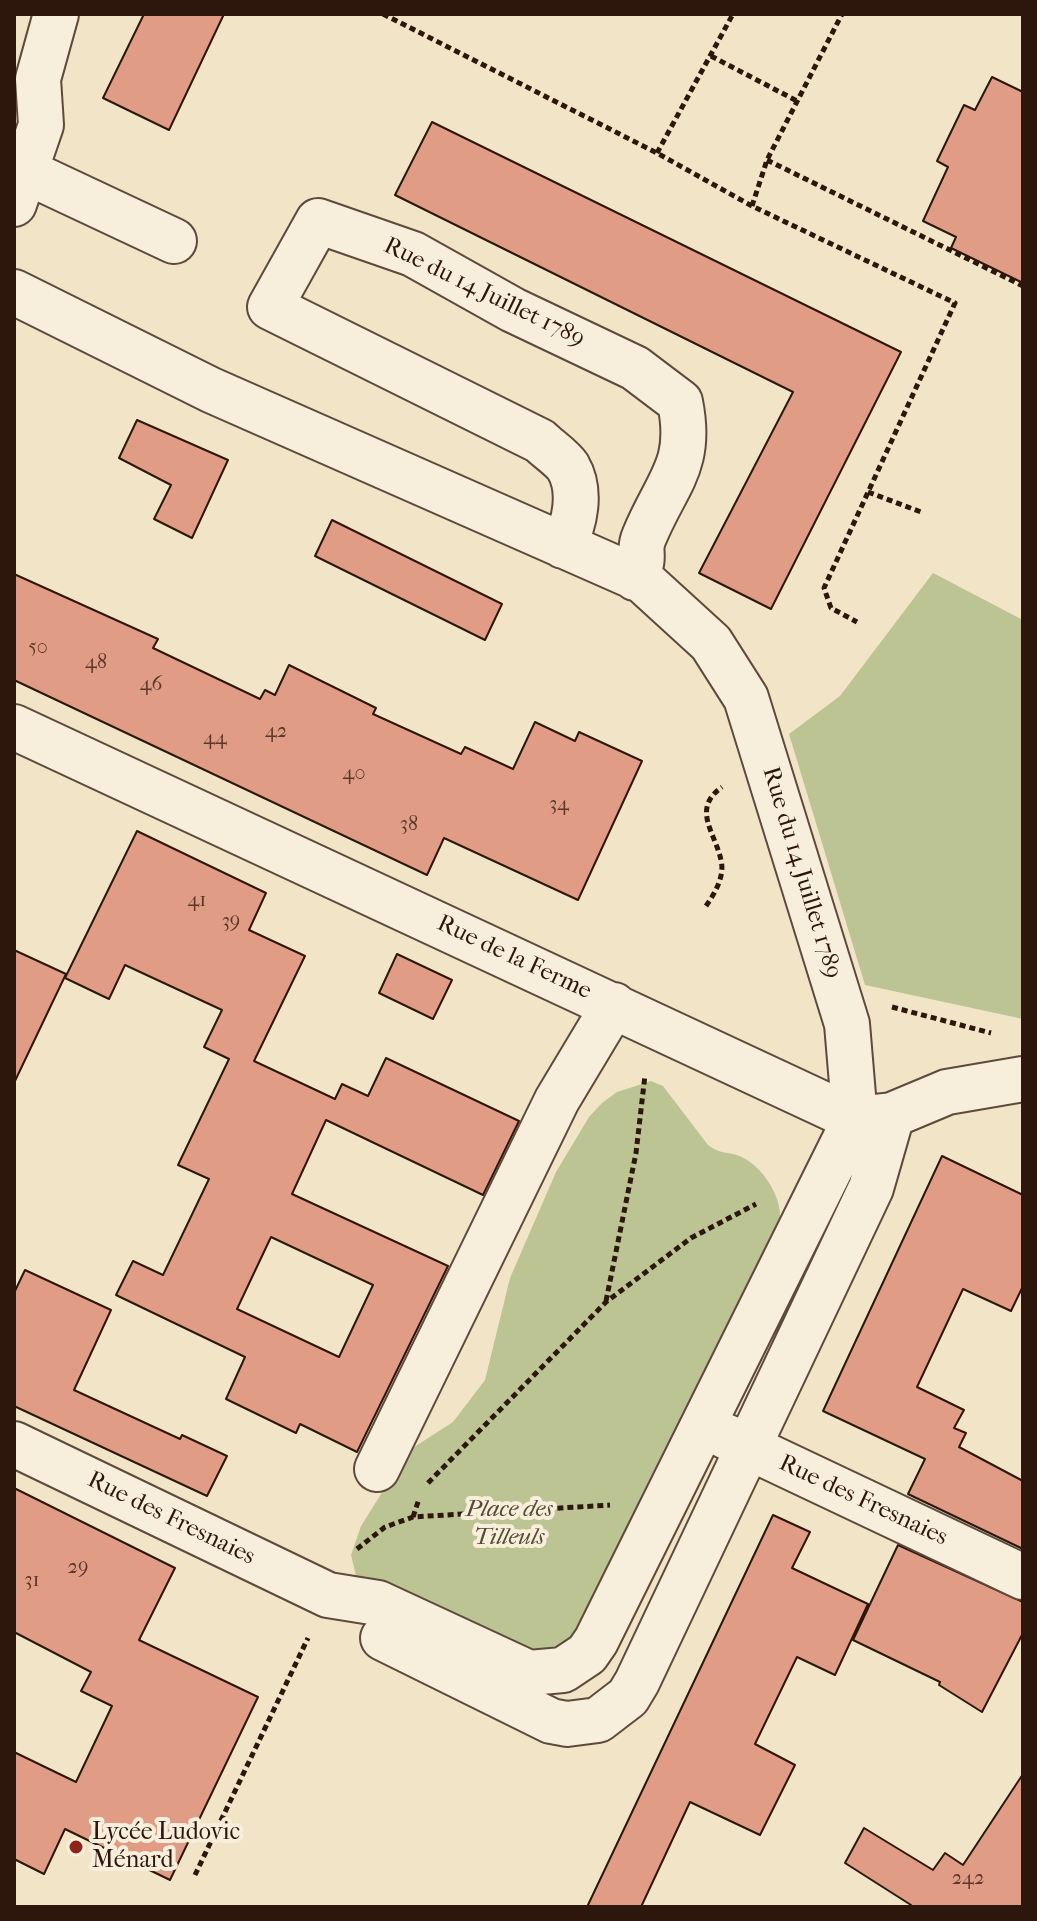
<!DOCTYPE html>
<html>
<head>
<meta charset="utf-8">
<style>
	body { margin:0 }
	#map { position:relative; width:1037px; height:1921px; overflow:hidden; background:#f2e5c7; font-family:"IM FELL French Canon",serif }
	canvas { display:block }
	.frame { position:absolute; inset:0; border:16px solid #2d170d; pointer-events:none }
</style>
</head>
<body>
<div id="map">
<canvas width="1037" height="1921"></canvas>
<div class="frame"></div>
</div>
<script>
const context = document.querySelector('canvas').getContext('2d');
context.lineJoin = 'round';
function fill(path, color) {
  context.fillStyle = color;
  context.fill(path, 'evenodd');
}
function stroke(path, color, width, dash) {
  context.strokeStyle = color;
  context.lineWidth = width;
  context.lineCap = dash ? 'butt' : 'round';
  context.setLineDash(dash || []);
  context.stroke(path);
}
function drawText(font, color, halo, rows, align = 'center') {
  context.font = font + ' "IM FELL French Canon",serif';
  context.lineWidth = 8;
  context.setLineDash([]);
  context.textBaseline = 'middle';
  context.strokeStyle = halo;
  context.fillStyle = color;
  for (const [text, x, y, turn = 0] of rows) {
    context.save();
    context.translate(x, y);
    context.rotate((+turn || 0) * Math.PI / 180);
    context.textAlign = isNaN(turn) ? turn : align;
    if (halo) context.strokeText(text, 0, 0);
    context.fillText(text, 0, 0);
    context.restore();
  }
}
const green = new Path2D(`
	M933,573L1023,620V1019L865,985L789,734L840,696Z
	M651,1081L663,1086L708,1145C718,1153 726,1152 737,1155C761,1163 783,1197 780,1221L573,1646L538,1658L365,1585L356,1576L351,1555L361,1526L408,1451L453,1422L485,1380L510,1278L556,1172L589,1117L602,1103L617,1092Z`);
const building = new Path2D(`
	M144,14H224L169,130L103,98Z
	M992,77L1023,92V283L951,248L956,237L923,221L948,167L937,161L964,105L975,110Z
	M432,122L901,352L771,609L699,573L793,392L395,195Z
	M137,420L228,460L192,538L154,519L171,485L119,458Z
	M332,520L502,604L485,640L315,556Z
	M14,574L158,639L153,648L260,699L265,690L275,695L289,665L376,708L373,714L461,754L465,747L513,769L535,722L575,741L579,732L642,761L578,900L444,838L427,875L14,680Z
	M137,831L266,893L249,930L305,956L254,1061L335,1099L342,1084L368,1096L386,1058L519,1121L483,1195L326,1120L292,1194L448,1266L357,1452L300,1424L296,1433L226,1399L245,1357L116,1295L133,1261L163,1275L209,1179L178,1165L229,1059L204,1047L222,1010L125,965L109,999L65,978ZM271,1237L373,1285L339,1357L237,1309Z
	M14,950L66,974L14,1083Z
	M397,954L452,980L433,1019L379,993Z
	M942,1156L1023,1195V1286L1011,1311L963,1289L917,1387L964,1410L954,1428L966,1433L959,1447L1023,1481V1549L908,1494L925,1459L823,1411Z
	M25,1270L111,1310L74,1390L180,1439L182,1435L227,1456L207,1496L14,1406V1293Z
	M14,1488L175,1568L139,1640L258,1697L170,1880L65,1829L44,1874L14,1859V1752L76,1782L112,1706L81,1691L91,1672L14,1632Z
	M773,1515L810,1532L792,1568L868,1604L835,1675L797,1657L755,1744L795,1765L760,1835L690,1802L641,1907H587Z
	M898,1545L1023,1602V1633L982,1712L939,1685L940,1682L853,1640Z
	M1023,1774V1907H910L911,1905L845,1863L864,1828L933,1870L945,1853L963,1865Z`);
const path = new Path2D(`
	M383,14L657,153L752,206L955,303L824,588L831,608L857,622
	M711,56L799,102
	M657,153L733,14
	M767,160L1023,286
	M752,206L767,160L842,14
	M868,492L921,512
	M706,906C715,893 725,876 721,860C715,832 691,809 722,787
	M892,1007L991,1033
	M606,1301L636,1153L645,1075
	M428,1483L606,1302L691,1238L756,1204
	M413,1517L419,1499
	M357,1549L385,1527L413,1517L610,1505
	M195,1875L308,1638`);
const minor = new Path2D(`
	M27,172L174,241
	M14,204L41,125L38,79L56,14
	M14,292L211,390L642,580L711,643L746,698L847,1024L855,1119
	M563,546C575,524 582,491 568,467C562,458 548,449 540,441L270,307L318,221L413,254L513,310L635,368L680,402C693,466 667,481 644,537C637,553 648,555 635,578
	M14,727L855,1119L892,1115L947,1092L1023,1079
	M725,1436L1023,1577
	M14,1444L328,1595L378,1603L529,1673L563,1670L587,1654L596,1641L855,1119
	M377,1469L557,1100L614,1005
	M383,1638L551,1721L567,1724L598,1720L628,1697L637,1682L871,1188L892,1115`);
const markers = [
	[76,1847,8,"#8f2418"]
];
const numberNames = [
	["50",38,648],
	["48",96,663],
	["46",151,685],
	["42",276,732],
	["44",215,739],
	["40",354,774],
	["34",559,805],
	["38",409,825],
	["41",197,901],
	["39",231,922],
	["29",78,1568],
	["31",32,1581],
	["242",968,1879]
];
const streetNames = [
	["Rue du 14 Juillet 1789",484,293,26],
	["Rue du 14 Juillet 1789",801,873,73],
	["Rue de la Ferme",514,958,25],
	["Rue des Fresnaies",863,1501,25],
	["Rue des Fresnaies",171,1519,26]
];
const parkNames = [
	["Place des",509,1510],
	["Tilleuls",509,1538]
];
const poiNames = [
	["Lycée Ludovic",92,1833],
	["Ménard",92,1861]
];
fill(green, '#bcc494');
fill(building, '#e09c84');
stroke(building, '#2d170d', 2);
stroke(minor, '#5e4a3c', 48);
stroke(path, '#2d170d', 5, [6, 4]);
stroke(minor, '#f7eedb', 44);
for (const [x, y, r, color] of markers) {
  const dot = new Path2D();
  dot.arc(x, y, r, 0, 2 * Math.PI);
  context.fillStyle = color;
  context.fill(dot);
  stroke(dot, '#f7eedb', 3);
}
drawText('20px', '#5a382b', null, numberNames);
drawText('24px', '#2d170d', '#f7eedb', streetNames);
drawText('italic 24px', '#584b36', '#f7eedb', parkNames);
drawText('24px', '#2d170d', '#f7eedb', poiNames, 'left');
</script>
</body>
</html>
